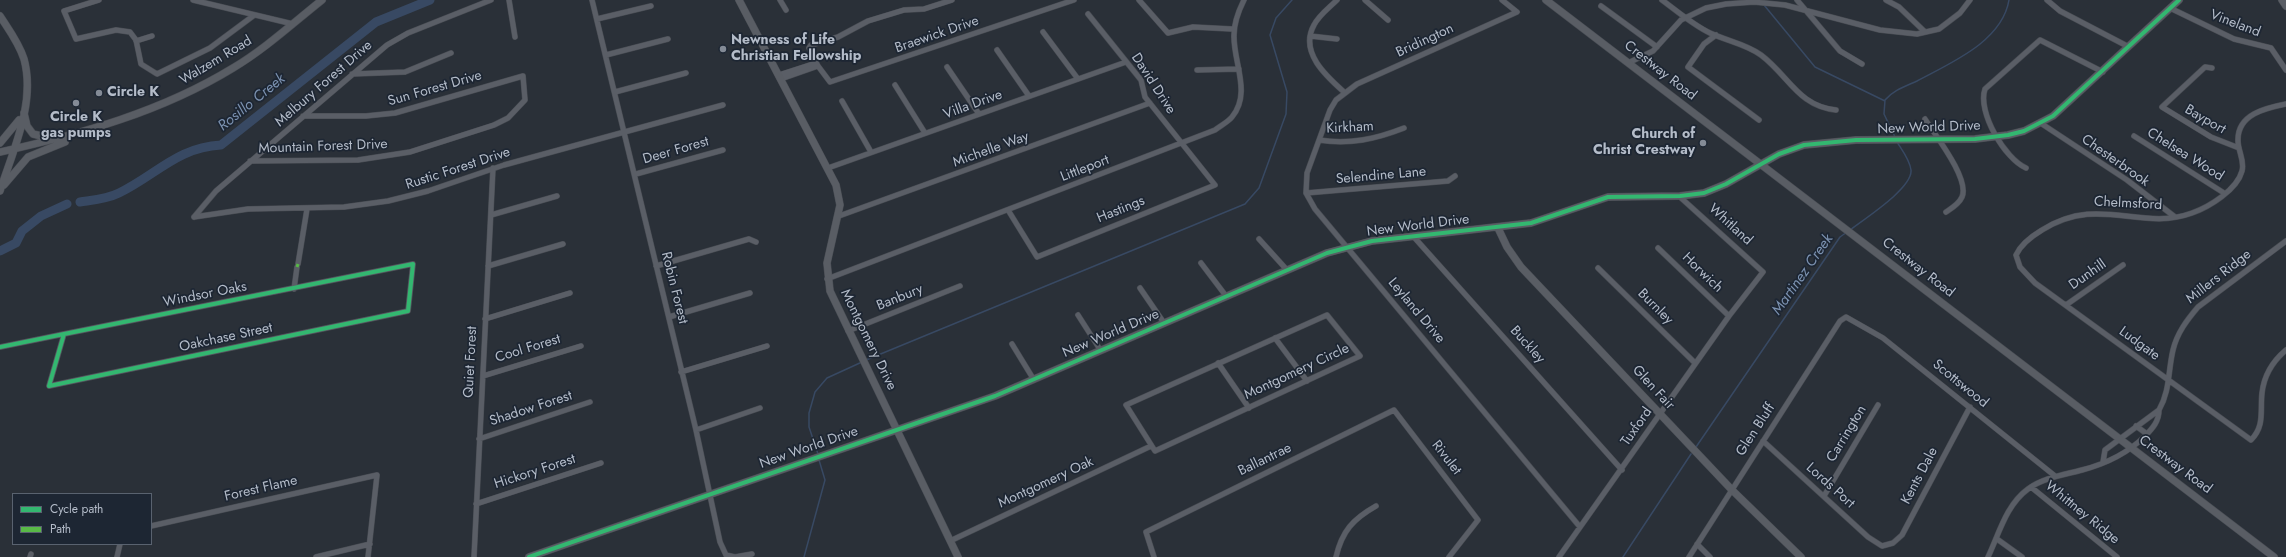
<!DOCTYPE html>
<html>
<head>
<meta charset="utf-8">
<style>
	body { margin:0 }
	#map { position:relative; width:2286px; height:557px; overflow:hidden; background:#2a3038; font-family:Jost,sans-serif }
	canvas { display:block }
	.legend { position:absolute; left:12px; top:493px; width:140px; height:52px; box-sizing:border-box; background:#1d2633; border:1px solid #59626f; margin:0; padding:5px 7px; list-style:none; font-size:12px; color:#b4bcc9 }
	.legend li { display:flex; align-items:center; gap:8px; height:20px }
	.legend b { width:20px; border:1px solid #59626f }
</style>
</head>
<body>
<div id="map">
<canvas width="2286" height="557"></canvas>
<ul class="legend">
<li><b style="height:5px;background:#33b770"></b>Cycle path</li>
<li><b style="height:5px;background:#58b947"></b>Path</li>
</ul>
</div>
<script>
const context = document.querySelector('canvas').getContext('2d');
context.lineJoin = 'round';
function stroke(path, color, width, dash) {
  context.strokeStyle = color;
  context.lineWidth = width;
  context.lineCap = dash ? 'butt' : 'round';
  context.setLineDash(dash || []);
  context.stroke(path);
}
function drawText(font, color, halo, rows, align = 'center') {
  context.font = font + ' Jost,sans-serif';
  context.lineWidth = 3.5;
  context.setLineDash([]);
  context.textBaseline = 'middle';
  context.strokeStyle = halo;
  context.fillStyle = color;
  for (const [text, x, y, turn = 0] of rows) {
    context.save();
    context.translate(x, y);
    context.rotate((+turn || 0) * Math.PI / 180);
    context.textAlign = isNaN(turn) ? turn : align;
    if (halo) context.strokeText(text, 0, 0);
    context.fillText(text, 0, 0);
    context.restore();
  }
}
const stream = new Path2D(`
	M1764,5L1815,67L1885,101
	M1895,137L1884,114L1885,100C1893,90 1906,86 1917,81C1950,63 2002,42 2009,0
	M1850,230C1864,219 1913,188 1911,170C1910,160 1902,150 1897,142
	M866,360L1245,204L1259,188L1286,114L1287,92L1270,35L1276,18L1292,0
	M1696,447L1840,237L1847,232
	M818,454L809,427V413L815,392L827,378L862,362
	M804,557L825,480L819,460
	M1623,557L1691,454`);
const river = new Path2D(`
	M80,202C93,200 107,199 119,193C156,175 178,147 221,145L376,22L430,0
	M0,251L16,243L22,231L41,216L67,204`);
const street = new Path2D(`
	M193,0L293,24
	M509,0L515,37
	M592,0L696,430L720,542L726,555L735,557L752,554
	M780,0L786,10
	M952,0L924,9L904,10L868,21L838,37L811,45L809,48L818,66L830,82L1074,0
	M1139,0L1168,33L1193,27L1232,29
	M1337,0C1329,8 1319,15 1314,25C1299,52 1326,76 1344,92
	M1365,0L1388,20
	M1502,0L1517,12L1357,84L1336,100L1330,110L1307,173L1306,193L1315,209L1580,527
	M1662,0C1677,11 1693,25 1710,33C1727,41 1746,44 1761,55C1789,76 1798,106 1836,110
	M1797,0L1840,51L1862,64
	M1886,0L1899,7L1925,32
	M2047,0L2060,11L2129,47
	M1601,6L1657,47
	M2170,8L2234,39L2271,48L2286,70
	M597,19L651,6
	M1043,32L1078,79
	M1716,35L1704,44L1688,67L1759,120
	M1310,36L1337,39
	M76,39L116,30L130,32L136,40L141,64L157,74L210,48L253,16
	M76,39L64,11L99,0
	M136,41L152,36
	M997,50L1029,96
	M606,55L668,39
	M1628,63L1653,51L1681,20L1706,8L1726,4L1754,2L1785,5L1880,30L1917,34L1939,29L1960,13L1970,0
	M947,67L979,114
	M2212,68L2205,67L2162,107L2211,137L2239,148
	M1197,70L1239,69
	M352,74L405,72L451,53
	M779,75L816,63
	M781,79L818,66
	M895,85L925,133
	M615,92L686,73
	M842,101L871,152
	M2286,104C2266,108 2237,114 2238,141C2238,151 2245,161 2242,171C2237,190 2209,207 2192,213C2140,232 2099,194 2042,230C2032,236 2021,244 2016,255L2020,267L2035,283L2251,440C2265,426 2260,411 2262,393C2264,375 2273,361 2286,350
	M1925,119C1935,135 1970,179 1962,197C1959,204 1952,208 1946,212
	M2042,124L2127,180L2175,217
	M2134,136L2224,193
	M1319,140C1349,145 1376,139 1404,128
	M250,161L358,160L410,152L494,125L508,118L525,100L523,76L395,113L366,116H303
	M828,168L1126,62
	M2026,168C2005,159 1977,112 1985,89L2040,40L2103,72
	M636,174L723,150
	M1306,193L1448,181L1455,176
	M1008,210L1037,257L1215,185L1145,97L1141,80L1088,14
	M491,215L557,196
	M839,216L1150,103
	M194,217L248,209L344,207L388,201L428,191L504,165L723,105
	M194,217L216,191L387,45L408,33L491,0
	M1413,236L1622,470
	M1259,239L1287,270
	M1658,248L1729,316
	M1201,263L1226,296
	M298,264L307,209
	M413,264L408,311L49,386L64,334Z
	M488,266L563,244
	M656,266L749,239L756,242
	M1598,268L1695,363
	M827,279L1215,130C1220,126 1228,122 1232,117C1252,93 1233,62 1234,35C1234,22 1238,12 1244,0
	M1140,288L1164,323
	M294,289L297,267
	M2066,305L2123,265
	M1078,315L1101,351
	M1327,315L1360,356L1155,451L1126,405Z
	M669,317L750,293
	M485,319L570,293
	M848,331L960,286
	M1275,338L1307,381
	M1012,344L1034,380
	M0,347L64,334
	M1218,363L1249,408
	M681,372L767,346
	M483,376L581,346
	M2159,410C2170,391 2168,371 2173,350C2177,333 2187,320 2198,307L2286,241
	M2136,426L2147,434
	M696,430L760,408
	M479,439L590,402
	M1763,441L1868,537L1882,546L1893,543L1902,535L1970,407
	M2031,487L2117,557
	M1824,496L1878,405
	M476,504L601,463
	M151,526L377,475L368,557
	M1997,539L2022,557
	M950,541L1151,446
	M1697,544L1710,557
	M30,557L31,554
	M117,557L120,544
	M316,557L370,544
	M474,557L493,168
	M1154,557L1146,532L1394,410L1478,520L1449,557
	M1336,557C1342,531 1353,519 1376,506
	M1559,557L1729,316L1763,272L1680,197
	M1689,557L1840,321L1846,317L1883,338L2055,476
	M1988,557C1999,534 2006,505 2028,489C2043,478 2063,475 2082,470C2105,464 2128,453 2145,436C2153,428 2159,421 2159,410L2105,450L2103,462`);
const secondary = new Path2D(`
	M739,0L836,185L840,205L827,263L830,291L958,557
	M1546,0L2274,557
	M2282,0L2286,6
	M0,16C9,30 19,43 24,59C36,103 13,150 0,191
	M24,113L27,126L33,134L54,139
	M0,143L19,120
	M0,152C81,134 161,112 233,68C265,49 293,23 322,0
	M4,185L28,157L65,142
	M1498,228L1507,247L1521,267L1732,490L1801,557
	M529,557L995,396L1327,253L1372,241L1531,223L1608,197L1680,196L1704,193L1726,184L1779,154L1804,145L1856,140L1975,139L2008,135L2024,131L2053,116L2179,0`);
const quiet = new Path2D(`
	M297,267L298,264`);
const cycleway = new Path2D(`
	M413,264L408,311L49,386L64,334Z
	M0,347L64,334
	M529,557L995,396L1327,253L1372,241L1531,223L1608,197L1680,196L1704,193L1726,184L1779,154L1804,145L1856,140L1975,139L2008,135L2024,131L2053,116L2179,0`);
const markers = [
	[723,49,4,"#848b96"],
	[99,93,4,"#848b96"],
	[76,103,4,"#848b96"],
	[1703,143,4,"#848b96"]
];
const streetNames = [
	["Vineland",2235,24,21],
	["Braewick Drive",937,35,-19],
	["Bridington",1425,41,-25],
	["Walzem Road",216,61,-31],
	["Crestway Road",1660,71,38],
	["Melbury Forest Drive",324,84,-41],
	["David Drive",1153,84,57],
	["Sun Forest Drive",435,89,-16],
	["Villa Drive",973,105,-20],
	["Bayport",2205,120,30],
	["Kirkham",1350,128,-3],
	["New World Drive",1929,128,-2],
	["Mountain Forest Drive",323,147,-2],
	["Michelle Way",991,150,-20],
	["Deer Forest",676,151,-16],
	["Chelsea Wood",2185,155,32],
	["Chesterbrook",2115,161,35],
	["Rustic Forest Drive",458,169,-18],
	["Littleport",1085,169,-21],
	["Selendine Lane",1381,176,-5],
	["Chelmsford",2128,204,3],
	["Hastings",1121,210,-22],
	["Whitland",1730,225,42],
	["New World Drive",1418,226,-7],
	["Crestway Road",1918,268,38],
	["Horwich",1702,273,44],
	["Dunhill",2088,275,-35],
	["Millers Ridge",2219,277,-38],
	["Robin Forest",674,288,76],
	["Windsor Oaks",205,295,-11],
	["Banbury",900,298,-22],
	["Burnley",1655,307,45],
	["Leyland Drive",1416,311,50],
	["New World Drive",1111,334,-23],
	["Oakchase Street",226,338,-12],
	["Montgomery Drive",868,340,64],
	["Ludgate",2139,344,36],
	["Buckley",1527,345,48],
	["Cool Forest",528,349,-17],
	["Quiet Forest",471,362,-87],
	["Montgomery Circle",1297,372,-25],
	["Scottswood",1960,384,39],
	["Glen Fair",1653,388,47],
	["Shadow Forest",531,409,-18],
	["Tuxford",1637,427,-55],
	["Glen Bluff",1756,430,-57],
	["Carrington",1847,434,-59],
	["New World Drive",809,448,-19],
	["Rivulet",1446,458,52],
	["Ballantrae",1265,460,-26],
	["Crestway Road",2175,465,37],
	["Hickory Forest",535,472,-18],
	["Kents Dale",1920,476,-62],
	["Montgomery Oak",1046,483,-25],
	["Lords Port",1830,486,42],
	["Forest Flame",261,489,-13],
	["Whittney Ridge",2082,513,39]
];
const poiNames = [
	["Newness of Life",731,41],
	["Christian Fellowship",731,57],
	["Circle K",107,93],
	["Circle K",76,118,"center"],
	["gas pumps",76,134,"center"],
	["Church of",1695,135,"right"],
	["Christ Crestway",1695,151,"right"]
];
const waterNames = [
	["Rosillo Creek",252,103,-39],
	["Martinez Creek",1803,275,-55]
];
stroke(stream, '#384963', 1.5);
stroke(river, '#384963', 9);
stroke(street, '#484c53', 6);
stroke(secondary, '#484c53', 8);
stroke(street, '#5a5e66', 5);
stroke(secondary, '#595d64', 7);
stroke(quiet, '#58b947', 3, [6, 3]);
stroke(cycleway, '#33b770', 4);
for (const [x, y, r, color] of markers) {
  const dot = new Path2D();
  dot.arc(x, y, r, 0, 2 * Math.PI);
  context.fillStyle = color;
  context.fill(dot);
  stroke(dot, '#1d2633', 1.5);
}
drawText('14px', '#b4bcc9', '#1d2633', streetNames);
drawText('bold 14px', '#b4bcc9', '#1d2633', poiNames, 'left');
drawText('italic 15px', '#7c92b1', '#1d2633', waterNames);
</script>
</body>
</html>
